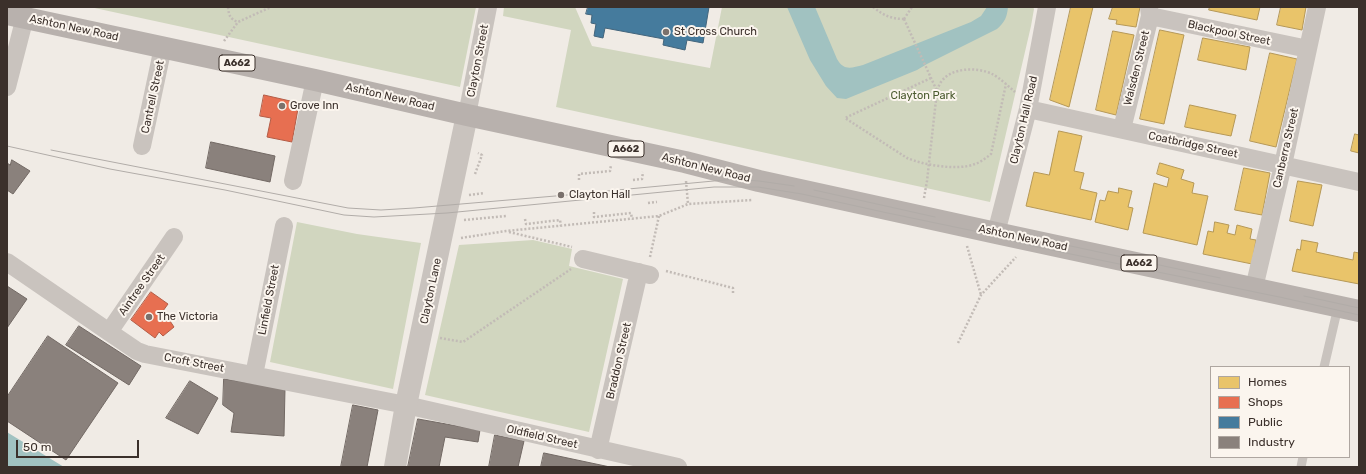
<!DOCTYPE html>
<html>
<head>
<meta charset="utf-8">
<style>
	body { margin:0 }
	#map { position:relative; width:1366px; height:474px; overflow:hidden; background:#f0ebe5; font-family:Rubik,sans-serif }
	canvas { display:block }
	.frame { position:absolute; inset:0; border:8px solid #3b302b; pointer-events:none }
	.legend { position:absolute; left:1210px; top:366px; width:140px; height:92px; box-sizing:border-box; background:#fbf5ee; border:1px solid #aea6a0; margin:0; padding:5px 7px; list-style:none; font-size:12px; color:#3b302b }
	.legend li { display:flex; align-items:center; gap:8px; height:20px }
	.legend b { width:20px; border:1px solid #aea6a0 }
	.scale { position:absolute; left:16px; top:440px; width:123px; height:18px; box-sizing:border-box; border:2px solid #3b302b; border-top:0; padding-left:5px; font-size:12px; line-height:14px; white-space:nowrap; color:#3b302b; -webkit-text-stroke:3px #fbf5ee; paint-order:stroke }
</style>
</head>
<body>
<div id="map">
<canvas width="1366" height="474"></canvas>
<div class="frame"></div>
<ul class="legend">
<li><b style="height:11px;background:#e9c46a"></b>Homes</li>
<li><b style="height:11px;background:#e76f51"></b>Shops</li>
<li><b style="height:11px;background:#457b9d"></b>Public</li>
<li><b style="height:11px;background:#8a817c"></b>Industry</li>
</ul>
<div class="scale">50 m</div>
</div>
<script>
const context = document.querySelector('canvas').getContext('2d');
context.lineJoin = 'round';
function fill(path, color) {
  context.fillStyle = color;
  context.fill(path, 'evenodd');
}
function stroke(path, color, width, dash) {
  context.strokeStyle = color;
  context.lineWidth = width;
  context.lineCap = dash ? 'butt' : 'round';
  context.setLineDash(dash || []);
  context.stroke(path);
}
function drawText(font, color, halo, rows, align = 'center') {
  context.font = font + ' Rubik,sans-serif';
  context.lineWidth = 4;
  context.setLineDash([]);
  context.textBaseline = 'middle';
  context.strokeStyle = halo;
  context.fillStyle = color;
  for (const [text, x, y, turn = 0] of rows) {
    context.save();
    context.translate(x, y);
    context.rotate((+turn || 0) * Math.PI / 180);
    context.textAlign = isNaN(turn) ? turn : align;
    if (halo) context.strokeText(text, 0, 0);
    context.fillText(text, 0, 0);
    context.restore();
  }
}
const green = new Path2D(`
	M90,7H476L460,87Z
	M504,7H575L592,46L710,68L722,7H1033L1034,9L1031,26L990,202L556,107L571,30L503,16Z
	M297,222L357,234L421,243L393,389L270,362Z
	M533,240L572,249L569,266L623,279L589,432L425,395L459,245Z`);
const water = new Path2D(`
	M787,7H815L837,59C844,71 851,68 863,65L971,22L981,16L987,7H1008C1007,17 1005,22 997,29L927,64L917,70L846,99L837,98L826,86L810,60Z
	M7,432L10,434L64,467H7Z`);
const homes = new Path2D(`
	M1071,7H1093L1069,107L1050,100Z
	M1113,7H1140L1136,27L1116,24L1117,20L1109,19Z
	M1210,7H1260L1257,20L1209,10Z
	M1281,7H1306L1302,30L1277,25Z
	M1160,30L1184,35L1164,124L1140,119Z
	M1113,31L1134,35L1116,115L1096,110Z
	M1203,38L1250,47L1246,70L1198,60Z
	M1270,53L1297,59L1276,147L1250,141Z
	M1190,105L1236,115L1231,136L1185,127Z
	M1059,131L1082,136L1074,171L1084,173L1080,189L1097,193L1091,220L1026,206L1034,172L1049,175Z
	M1355,134L1359,135V153L1351,151Z
	M1160,163L1184,170L1181,179L1194,183L1192,193L1208,196L1197,245L1143,233L1154,183L1167,187L1169,178L1157,174Z
	M1244,168L1270,173L1262,215L1235,210Z
	M1298,181L1322,185L1313,226L1290,221Z
	M1119,188L1132,191L1128,207L1133,208L1128,230L1095,222L1100,200L1105,201L1108,191L1118,193Z
	M1215,222L1229,225L1227,233L1235,235L1237,225L1252,229L1250,239L1256,240L1252,264L1203,254L1208,231L1213,232Z
	M1302,240L1318,243L1316,252L1353,260L1354,252L1359,253V284L1292,271L1297,249L1300,250Z`);
const shops = new Path2D(`
	M264,95L299,103L292,142L267,137L271,118L260,116Z
	M151,292L168,304L160,315L170,321L174,327L163,336L159,332L155,338L131,320Z`);
const public = new Path2D(`
	M588,7H709L703,43L687,40L685,50L663,45L664,39L605,28L603,38L594,36L596,24L591,23L592,15L586,14Z`);
const industry = new Path2D(`
	M211,142L275,156L270,182L206,168Z
	M12,160L30,171L13,194L7,190V163L10,165Z
	M7,286L27,299L7,328Z
	M79,326L141,366L129,385L66,345Z
	M48,336L118,383L66,460L7,421V397Z
	M224,379L285,388L284,436L231,432L234,413L223,405Z
	M190,381L218,398L198,434L166,418Z
	M353,405L378,410L367,467H341Z
	M418,419L480,430L478,442L445,437L439,467H408Z
	M495,435L524,441L518,467H489Z
	M544,453L610,467H541Z`);
const path = new Path2D(`
	M228,7C229,16 230,19 238,22
	M873,7C883,15 891,19 904,19
	M904,19L937,91C938,88 939,85 941,82C951,67 978,67 992,74C1000,78 1008,86 1015,92
	M904,19L912,7
	M224,41L238,22L271,7
	M931,78L845,118L907,158C924,165 957,171 975,164C981,162 986,158 991,154L1006,84
	M475,174L482,155L478,153
	M579,180V174L610,171L611,165
	M633,180L642,179L643,172
	M686,181L688,204
	M469,195L484,193
	M924,198L927,181L937,91
	M648,203L657,202
	M594,212V217L631,213L632,219
	M525,219L526,224L560,220L561,226
	M464,220L506,216
	M509,232L572,247
	M461,238L506,231L659,216L688,204L752,200
	M967,246L981,295
	M650,257L659,216
	M666,271L733,288V293
	M440,338L463,342L571,269
	M958,343L981,295L1016,257`);
const service = new Path2D(`
	M1324,367L1338,307
	M1301,467L1303,457`);
const minor = new Path2D(`
	M1150,16L1308,49
	M7,87L25,17
	M1028,109L1359,182
	M467,115L488,7
	M1122,129L1150,16L1149,7
	M142,146L163,47
	M293,181L315,80
	M996,233L1028,109L1047,7
	M583,259L650,275
	M7,262L109,332L137,351L145,354L406,405L678,467
	M1254,288L1283,165L1317,7
	M109,332L174,237
	M254,375L284,226
	M598,450L639,272`);
const tertiary = new Path2D(`
	M395,467L406,405L467,115`);
const primary = new Path2D(`
	M7,14L315,80L467,115L685,162L759,181L996,233L1359,311`);
const tram = new Path2D(`
	M7,146L110,169L225,190L344,215L374,217L447,213L714,187H758L802,194L883,212L974,231L1032,246L1284,298L1359,315
	M51,150L348,208L381,210L414,208L579,194
	M814,190L935,217
	M607,191L735,179L759,181L794,186
	M982,227L1220,278
	M1304,296L1359,308`);
const markers = [
	[666,32,4,"#7a716c"],
	[282,106,4,"#7a716c"],
	[561,195,4,"#7a716c"],
	[149,317,4,"#7a716c"]
];
const shields = [
	[237,63,36],
	[626,149,36],
	[1139,263,36]
];
const shieldNames = [
	["A662",237,63],
	["A662",626,149],
	["A662",1139,263]
];
const streetNames = [
	["Ashton New Road",74,28,12],
	["Blackpool Street",1229,33,12],
	["Clayton Street",478,61,-79],
	["Walsden Street",1137,68,-76],
	["Cantrell Street",153,97,-78],
	["Ashton New Road",390,97,13],
	["Clayton Hall Road",1024,120,-77],
	["Coatbridge Street",1193,145,12],
	["Canberra Street",1286,148,-77],
	["Ashton New Road",706,168,14],
	["Ashton New Road",1023,238,12],
	["Aintree Street",142,285,-55],
	["Clayton Lane",431,291,-78],
	["Linfield Street",269,300,-79],
	["Braddon Street",619,361,-77],
	["Croft Street",194,363,11],
	["Oldfield Street",542,437,13]
];
const poiNames = [
	["St Cross Church",674,32],
	["Grove Inn",290,106],
	["Clayton Hall",569,195],
	["The Victoria",157,317]
];
const parkNames = [
	["Clayton Park",923,96]
];
fill(green, '#d1d6bf');
fill(water, '#a1c2c1');
fill(homes, '#e9c46a');
stroke(homes, '#b59857', 1);
fill(shops, '#e76f51');
stroke(shops, '#b35c46', 1);
fill(public, '#457b9d');
stroke(public, '#42647b', 1);
fill(industry, '#8a817c');
stroke(industry, '#726964', 1);
stroke(path, '#c2bbb6', 2.5, [2, 2]);
stroke(service, '#c9c3be', 9);
stroke(minor, '#c9c3be', 18);
stroke(tertiary, '#c9c3be', 22);
stroke(primary, '#b8b1ad', 22);
stroke(tram, '#b1aca8', 1);
for (const [x, y, r, color] of markers) {
  const dot = new Path2D();
  dot.arc(x, y, r, 0, 2 * Math.PI);
  context.fillStyle = color;
  context.fill(dot);
  stroke(dot, '#fbf5ee', 1.5);
}
for (const [x, y, w] of shields) {
  const box = new Path2D();
  box.roundRect(x - w / 2, y - 8, w, 16, 3);
  context.fillStyle = '#fbf5ee';
  context.fill(box);
  stroke(box, '#3b302b', 1);
}
drawText('bold 10px', '#3b302b', null, shieldNames);
drawText('11px', '#3b302b', '#fbf5ee', streetNames);
drawText('11px', '#3b302b', '#fbf5ee', poiNames, 'left');
drawText('11px', '#4a5a2e', '#fbf5ee', parkNames);
</script>
</body>
</html>
